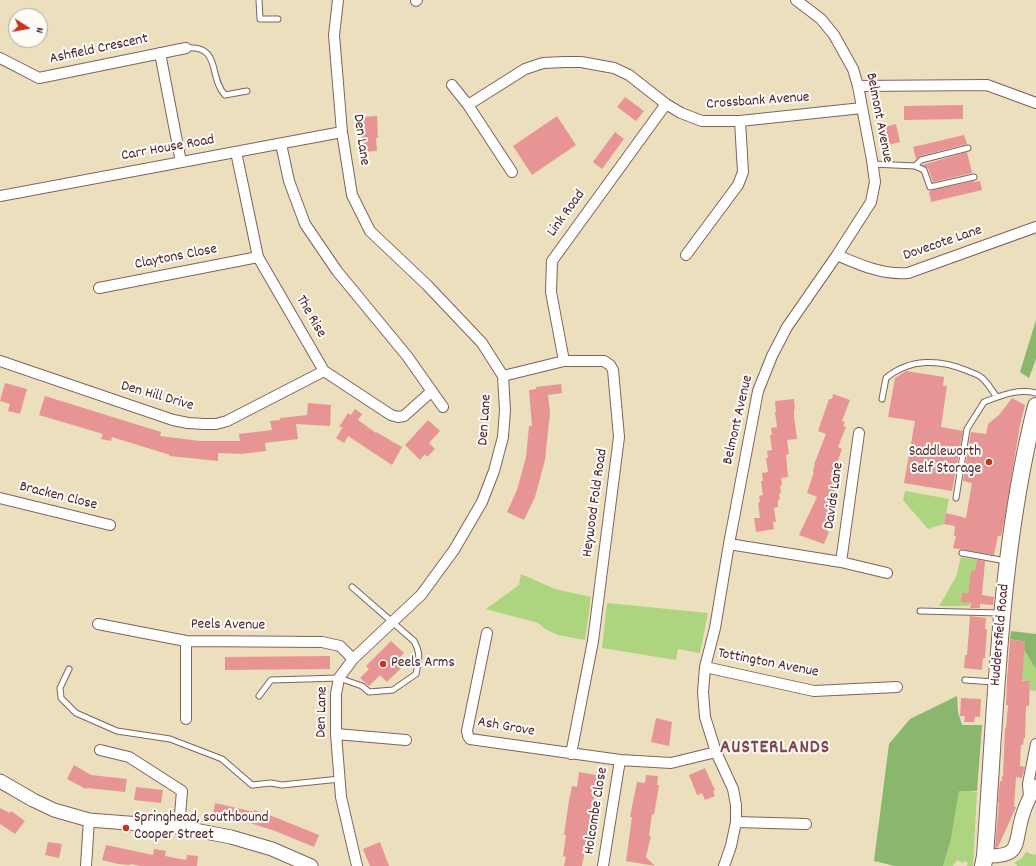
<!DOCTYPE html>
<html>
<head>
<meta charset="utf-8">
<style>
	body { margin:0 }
	#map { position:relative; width:1036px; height:866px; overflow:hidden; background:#ebdfbd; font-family:Dekko,sans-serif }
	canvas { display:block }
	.north { position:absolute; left:8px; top:8px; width:40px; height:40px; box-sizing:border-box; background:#fdfcf7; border:1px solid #b5a4a5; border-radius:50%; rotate:101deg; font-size:11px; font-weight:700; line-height:16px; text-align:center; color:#4a1f2b }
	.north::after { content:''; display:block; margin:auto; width:14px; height:18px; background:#c8321e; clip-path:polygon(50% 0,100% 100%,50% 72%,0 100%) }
</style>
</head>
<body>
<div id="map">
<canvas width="1036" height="866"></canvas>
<div class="north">N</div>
</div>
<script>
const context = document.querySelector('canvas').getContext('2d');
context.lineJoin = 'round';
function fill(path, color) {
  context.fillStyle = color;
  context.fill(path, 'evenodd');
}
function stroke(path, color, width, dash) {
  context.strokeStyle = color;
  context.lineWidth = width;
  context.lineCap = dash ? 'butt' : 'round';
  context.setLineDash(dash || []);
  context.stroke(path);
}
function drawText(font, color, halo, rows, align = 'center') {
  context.font = font + ' Dekko,sans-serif';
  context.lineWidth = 4;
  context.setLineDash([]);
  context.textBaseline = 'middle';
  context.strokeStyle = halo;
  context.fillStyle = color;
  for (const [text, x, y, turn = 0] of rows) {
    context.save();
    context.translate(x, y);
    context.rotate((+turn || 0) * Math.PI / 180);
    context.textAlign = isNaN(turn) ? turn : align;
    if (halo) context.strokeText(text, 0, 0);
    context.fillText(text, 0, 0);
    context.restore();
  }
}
const green = new Path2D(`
	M905,491L949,499L944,524L928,529L903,500Z
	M961,557L984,561L983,566L975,571H971L968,593H962L961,601L970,603L969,606H939L956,577Z
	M521,574L555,589L591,597L585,640L558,635L545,629L538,623L486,609L519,585Z
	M607,603L708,613L700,653L678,649L676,660L602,648Z
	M1024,650L1036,669V691L1030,690V681L1007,680V674L1022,675Z
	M959,790L977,792L973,866H967L968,863L964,861L963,863L957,860L953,866H943L951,839Z
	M1026,852L1034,855L1036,854V866H1018L1014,863L1022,858Z`);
const forest = new Path2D(`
	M1036,320V359L1029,378L1020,372Z
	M1011,631L1036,634V669L1024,650L1025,642L1010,639Z
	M957,696L958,712L962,725H982L977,791H959L951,839L943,866H895L874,861L889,744L910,719Z`);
const building = new Path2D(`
	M625,97L644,111L636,121L617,107Z
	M963,105V119L904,120V106Z
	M377,116L378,138H376L377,151L362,152L360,117Z
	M557,116L576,145L532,175L513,146Z
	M896,124L900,142L888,145L884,127Z
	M615,132L624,139L602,169L593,162Z
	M964,135L967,144L920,156L916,159L913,147Z
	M967,152L972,173L933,182L928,168L922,165Z
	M974,181V182L980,181L982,190L931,202L929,192L933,190Z
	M906,371L944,377L943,386H947L941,427L963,431L952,491L904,483L915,421L888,417L895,378Z
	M5,383L27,389L20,414L8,411L10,404L0,401Z
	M561,384L562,393L548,395L550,413L545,460L535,497L524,520L507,512L517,490L526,457L529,426H532L529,390L536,389V387Z
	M833,394L850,400L842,421L845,422L843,426L846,427L838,447L842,449L835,468L838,469L831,488L835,490L829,505V509L832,511L826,526V530L829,532L824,544L799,535L817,497L807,493L814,472H813L815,462L826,434L818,431L829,399H832Z
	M45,396L161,432L160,436L200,441H240L239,434L272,430L270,421L280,420V418L307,415L308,403L331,405L330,426L296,424L298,439L265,443L266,451L241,454L218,453V461L169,456L170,455L112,437L111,441L101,439L103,434L39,415Z
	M1012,398L1025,405L1020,425L1004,522L1001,536H998L994,555L953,548L956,536H954L955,526L944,524L946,513L966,518L972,483L963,481L971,432L986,434L988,424L999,415Z
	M794,399L795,409H794V417L797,439L787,440L789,454L786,455L788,477L781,478L782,485L780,486L781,493L779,494L780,499L778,500V507L774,508L776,522H773L774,529L756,532L754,518H760L758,503L760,502L759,496L763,495L761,481H763L762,473L768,472L766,458H768L767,451L772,450L770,435H772L771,428L777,427L775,412H776L775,401Z
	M355,409L362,414L358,420L376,433V432L402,447L392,465L348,436L344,443L336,438L343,427H339L348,413L351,415Z
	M428,420L440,431L429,443L435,449L427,457L425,454L420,460L405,445Z
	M977,560L985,561L982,595L994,597L993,605L980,604V608H970L971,603L961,602L962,593H968L971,571H975Z
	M970,616L986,618L985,629H987L985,658H983L982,670L964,668L965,655H967Z
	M1010,639L1025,642L1022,681H1030L1029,706H1026L1025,738H1024L1023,745H1021L1020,766L1025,767L1022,778L1016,777L1014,807H1016L998,847L995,848L999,802H998L1000,781H1002V776H1003L1005,728H1006L1008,705H1006L1007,682Z
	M391,641L404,653L395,662L401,668L387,682L380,675L369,686L360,678L369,669L366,666Z
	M330,656V669L225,670V657Z
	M961,698L981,699L980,717H975L974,722H964L965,716H960Z
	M656,718L672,722L669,746L651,742Z
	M74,765L91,775L127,779L125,792L87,788L86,789L67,779Z
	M705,768L715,790L713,791L715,796L705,800L702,793L697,795L689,775Z
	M579,772L596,775L597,776L591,820L582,866H564L566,857L563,856L566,835H564L569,800L572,786L577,787Z
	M646,775L658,776L657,785H659L654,815L652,814L649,836H651L646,857L655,866L626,861L632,817H630L637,782L645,783Z
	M136,787L163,790L161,803L134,800Z
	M215,803L254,812V810L277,818L319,835L314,847L275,831L241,820L240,821L213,815Z
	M0,808L10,813L11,811L25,821L15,834L0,824Z
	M48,842L62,844L59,858L45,855Z
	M380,842L389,866H370L363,849Z
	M106,845L153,855L154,849L166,851L165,856L186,860L187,855L198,856L197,866H141L130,864V865L118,864L102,860Z`);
const service = new Path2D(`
	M259,0L260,19H278
	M186,48C222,45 208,77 225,95L247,91
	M873,164L915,166L924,170L930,187L974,177
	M915,166L921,160L968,148
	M882,399L886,378C910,358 940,359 968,371C972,373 978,374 982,378C988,383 992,391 997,397
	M956,498L967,429L984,402C1000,396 1018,388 1036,393
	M962,553L1006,561
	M920,611L1000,613
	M69,669L60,688L61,698L76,713L117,731L170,739L222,759L252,785L271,783L282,785L340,779
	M965,680L994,682
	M259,696L271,680L339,678L362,686L369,692L393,690L416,674C419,659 421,654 414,641L352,587`);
const minor = new Path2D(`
	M338,0L334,35L342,132L352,195L370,231L427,285L482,343L503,376L505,410L503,437L494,471L482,502L454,550L421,595L353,659L339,678L336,694V734L341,797L357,866
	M416,1L417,0
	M160,53L181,162
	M0,58L39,78L186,48
	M452,85L468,105L512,172
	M858,86L987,85L1036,103
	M468,105L525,69L543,63L564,62H581L614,68L629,75L666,104L681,113L702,121H740L862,108
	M281,144L289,181L305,224L337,271L407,356L443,407
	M236,152L258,257L324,371L391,415L398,417L404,416L432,391
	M0,196L342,132
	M686,255L738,185L743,172L740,121
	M837,255C860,265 882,275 908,273L1036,227
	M99,288L258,257
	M0,361L173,420L188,423L204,424H216L227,421L324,371
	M564,361L551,292L552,261L666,104
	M503,376L564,361H604L610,365L613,370L619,437L593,641L571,754
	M0,498L110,525
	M729,544L841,562L887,573
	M841,562L859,433
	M98,624L186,641L322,642L340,646L353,659
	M487,633L467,731L468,736L470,739L620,760L671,763L716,752
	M705,667L814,691L897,687
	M186,719V641
	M336,734L406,740
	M100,750L129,757L182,791L179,827
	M1029,797L1028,784L1036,744
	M736,822L806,824
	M86,866L89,820
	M603,866L620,760
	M724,866L731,846L736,822V805L733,789L716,752L705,717L703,692L705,667L715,628L729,544L758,391L772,356L787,327L837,255L871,202L875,182L872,160L858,86L853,69L834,35L821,19L796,0`);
const tertiary = new Path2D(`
	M0,781L33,800L54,810L89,820L179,827L231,837L272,849L311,866
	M985,856C1022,857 1014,845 1022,817C1025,806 1030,796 1036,786`);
const primary = new Path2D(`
	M983,866L985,856C996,707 999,551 1036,406`);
const markers = [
	[989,462,4,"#c8321e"],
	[383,664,4,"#c8321e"],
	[126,828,4,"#c8321e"]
];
const streetNames = [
	["Ashfield Crescent",99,50,-12],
	["Crossbank Avenue",758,102,-4],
	["Belmont Avenue",878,118,79],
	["Den Lane",360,140,82],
	["Carr House Road",168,149,-10],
	["Link Road",567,214,-54],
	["Dovecote Lane",943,244,-19],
	["Claytons Close",176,258,-11],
	["The Rise",310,317,60],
	["Den Hill Drive",157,397,16],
	["Den Lane",486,420,-86],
	["Belmont Avenue",739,420,-77],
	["Davids Lane",835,496,-82],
	["Bracken Close",58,497,14],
	["Heywood Fold Road",596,503,-82],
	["Peels Avenue",228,626,1],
	["Huddersfield Road",1001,635,-85],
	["Tottington Avenue",768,664,11],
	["Den Lane",323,712,-89],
	["Ash Grove",506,728,10],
	["Holcombe Close",597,811,-81]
];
const poiNames = [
	["Saddleworth",981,453,"right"],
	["Self Storage",981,470,"right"],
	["Peels Arms",391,664],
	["Springhead, southbound",134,819],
	["Cooper Street",134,836]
];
const districtNames = [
	["AUSTERLANDS",775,749]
];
fill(green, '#add580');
fill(forest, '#8ab66e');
fill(building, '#e79594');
stroke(service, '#82625e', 7);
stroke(minor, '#82625e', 12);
stroke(tertiary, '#82625e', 15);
stroke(primary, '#82625e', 18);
stroke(service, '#fff', 5);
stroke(minor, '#fff', 10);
stroke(tertiary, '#fff', 13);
stroke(primary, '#fff', 16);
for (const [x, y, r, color] of markers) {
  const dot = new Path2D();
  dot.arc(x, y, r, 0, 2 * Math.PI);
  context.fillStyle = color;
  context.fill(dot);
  stroke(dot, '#fdfcf7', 1.5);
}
drawText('15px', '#4a1f2b', '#fdfcf7', streetNames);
drawText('15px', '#4a1f2b', '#fdfcf7', poiNames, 'left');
context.letterSpacing = '1px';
drawText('bold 19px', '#814850', '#fdfcf7', districtNames);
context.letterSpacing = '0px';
</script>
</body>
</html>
